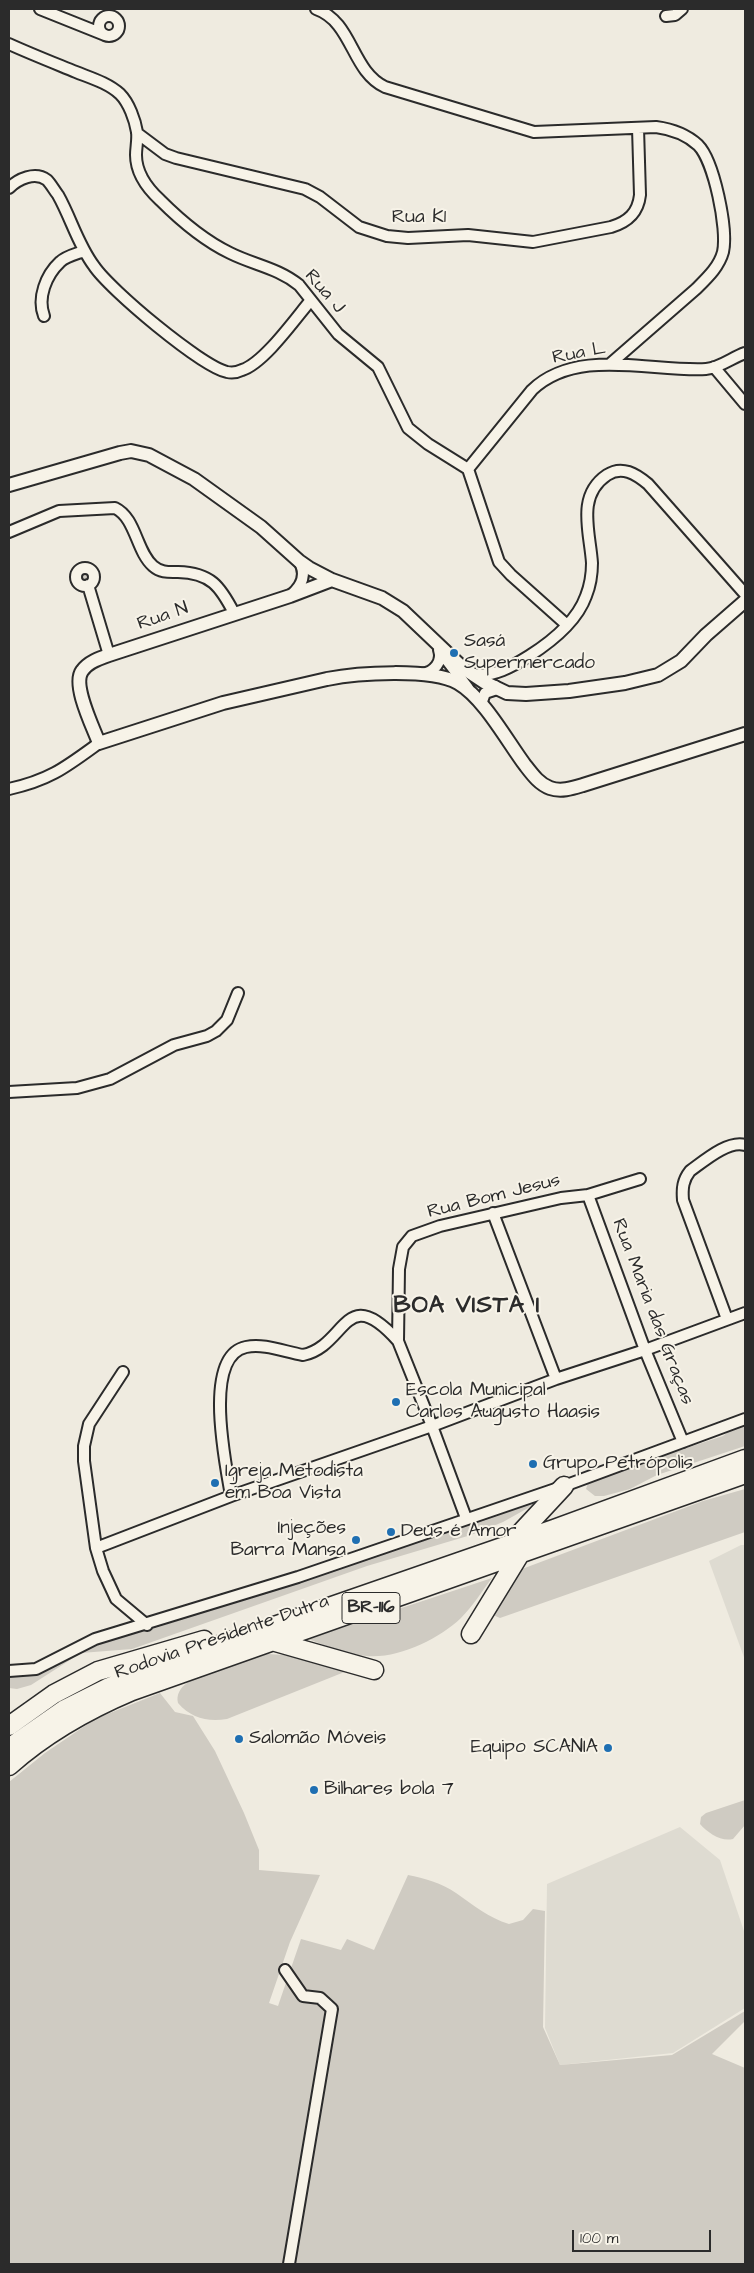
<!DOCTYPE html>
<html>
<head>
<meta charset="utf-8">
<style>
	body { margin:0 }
	#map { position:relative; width:754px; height:2273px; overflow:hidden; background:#efebe0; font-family:"Architects Daughter",sans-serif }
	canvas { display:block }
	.frame { position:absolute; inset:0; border:10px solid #2b2b2b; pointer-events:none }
	.scale { position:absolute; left:572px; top:2230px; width:139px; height:22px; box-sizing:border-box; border:2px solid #2b2b2b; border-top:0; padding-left:6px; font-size:15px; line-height:18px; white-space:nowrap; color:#2b2b2b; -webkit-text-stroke:4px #f7f3e8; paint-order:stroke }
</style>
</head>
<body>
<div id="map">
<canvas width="754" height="2273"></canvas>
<div class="frame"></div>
<div class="scale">100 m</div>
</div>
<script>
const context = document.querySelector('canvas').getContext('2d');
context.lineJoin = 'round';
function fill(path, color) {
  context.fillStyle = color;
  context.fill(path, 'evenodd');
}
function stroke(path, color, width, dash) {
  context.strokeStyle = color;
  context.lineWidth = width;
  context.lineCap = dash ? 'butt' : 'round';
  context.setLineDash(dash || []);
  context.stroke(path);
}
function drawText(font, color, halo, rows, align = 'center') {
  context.font = font + ' "Architects Daughter",sans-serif';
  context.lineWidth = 4;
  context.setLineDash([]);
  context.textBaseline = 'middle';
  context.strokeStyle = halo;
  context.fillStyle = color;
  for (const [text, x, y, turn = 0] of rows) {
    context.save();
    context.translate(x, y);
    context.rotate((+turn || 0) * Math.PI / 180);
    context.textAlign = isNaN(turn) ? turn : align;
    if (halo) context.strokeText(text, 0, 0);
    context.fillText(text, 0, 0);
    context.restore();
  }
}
const built = new Path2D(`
	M741,1545H745V1660L709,1561Z
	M680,1827L720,1860L745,1934V2008L673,2053L560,2065L545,2028L547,1884Z`);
const green = new Path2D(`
	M78 576a7 7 0 1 1 14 0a7 7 0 1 1-14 0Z
	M745,1424V1446L657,1475L630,1489L604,1496H595L586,1489L589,1480L723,1436L733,1428Z
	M745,1489V1532L500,1618L493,1615V1612L517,1572L522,1569L703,1501Z
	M540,1497L528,1508L503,1522L471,1535L367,1566L132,1649L81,1653L31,1685L17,1689L9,1688V1674L107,1638L153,1629Z
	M492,1578C482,1591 473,1606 461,1618C439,1639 398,1659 367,1656C347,1655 327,1646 308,1639Z
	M268,1654L284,1655L347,1671L227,1719C207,1722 191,1718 178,1703C176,1695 180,1688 187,1683C208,1670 244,1661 268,1654Z
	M160,1693L175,1712L193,1716L215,1751L244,1813L259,1850V1870L320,1875L290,1942L269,2003L278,2006L301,1939L341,1950L347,1939L374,1950L408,1875C424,1878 442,1883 456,1893C473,1905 489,1918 509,1924L523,1920L533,1909L545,1911L543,2027L560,2065L672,2055L745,2011V2021L712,2054L745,2068V2264H9V1782L45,1753L95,1719Z
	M745,1800V1825L733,1839C721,1842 708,1833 700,1824L701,1817L706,1813Z`);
const minor = new Path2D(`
	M40,9L105,35
	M316,9C353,22 351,71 385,87L534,132L656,127C671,129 686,134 698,145C714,161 728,229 723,252C719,267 707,278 696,289L610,364
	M666,16L675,15L682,9
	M99 26a10 10 0 1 1 20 0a10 10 0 1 1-20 0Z
	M9,44C31,54 54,63 76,72C91,78 108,83 120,94C129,103 135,120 137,132C138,140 136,147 136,155C136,174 147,188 160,200C180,220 205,241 230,253C254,265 278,268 299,285L338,334L378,367L408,428L428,444L468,469L499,562L511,575L567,625
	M137,133L165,154L176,158L305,189L320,197L359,227L387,236L408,238L468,235L533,242L611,227C628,222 638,213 640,195L638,128
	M9,188C18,179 35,171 47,180C51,184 54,190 58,195C71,218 78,245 94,266C110,290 201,366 227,372C232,373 238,372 242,370C264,363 295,319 311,300
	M44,316C37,298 46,275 60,262C66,256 76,254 84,251
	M714,367L745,404
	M468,469L532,390C577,347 651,372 706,369C720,368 733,357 745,353
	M9,532L59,511L115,508C136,518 136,551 153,566C161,573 169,572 178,572C211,573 220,586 234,613
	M76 577a9 9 0 1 1 18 0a9 9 0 1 1-18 0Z
	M88,585L109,655
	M291,595C302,586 307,574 299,561
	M442,654L468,688
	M422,674C434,672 443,662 439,650
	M473,674C493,678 513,666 529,656C551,642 577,621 586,596C590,586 592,574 592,563C590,532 576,496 607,475C622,465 636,474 648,484L745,594
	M481,704L485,693L497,689L495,686
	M9,789C50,780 66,767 99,743
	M9,1092L77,1088L110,1079L174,1045L207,1036L216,1031L227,1020L238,993
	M588,1195L645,1350L683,1442
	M493,1213L556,1379
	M727,1319L683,1200C682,1188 683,1180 690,1171C704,1161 728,1140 745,1145
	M123,1372L89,1424L84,1446V1461L96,1548L103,1571L116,1599L147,1625
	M231,1496C226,1465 202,1356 246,1347C264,1343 285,1352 303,1355C347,1346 344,1281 398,1341
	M466,1518L432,1426L398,1341L399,1269L403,1247L412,1236L440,1226L561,1198L588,1195L640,1179
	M96,1548L231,1496L432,1426L556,1379L645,1350L745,1313
	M9,1671L36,1669L95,1639L298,1577L564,1486L745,1419
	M285,1970L303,1996L320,1998L332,2009L289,2264`);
const tertiary = new Path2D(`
	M9,485L120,453L131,451L149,455L194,479L261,527L299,561L309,568L332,580L382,598L403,611L463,668L484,682L507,693L526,694L569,691L625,683L658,675L681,661L706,635L745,601
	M332,580L290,596L109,655C100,658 88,662 82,671C72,685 93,727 99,743L223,703L327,679C357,673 431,668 458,683C484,698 507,741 525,765C532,774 539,784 550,788C561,792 573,788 583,785L745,734`);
const motorway = new Path2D(`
	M512,1542L564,1486
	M471,1634L520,1554
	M272,1641L374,1670
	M9,1726L54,1694L98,1671L204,1640
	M9,1748L65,1709L107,1688L208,1649L554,1529L745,1459
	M9,1766C46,1733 87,1710 132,1691L745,1474`);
const markers = [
	[454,653,5,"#1f6fb2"],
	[396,1402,5,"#1f6fb2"],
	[533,1464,5,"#1f6fb2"],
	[215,1483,5,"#1f6fb2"],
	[391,1532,5,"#1f6fb2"],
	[356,1540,5,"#1f6fb2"],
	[239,1739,5,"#1f6fb2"],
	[608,1748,5,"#1f6fb2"],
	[314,1790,5,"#1f6fb2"]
];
const shields = [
	[371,1608,58]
];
const shieldNames = [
	["BR-116",371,1608]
];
const streetNames = [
	["Rua K1",419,218],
	["Rua J",324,292,49],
	["Rua L",579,354,-11],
	["Rua N",163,617,-19],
	["Rua Bom Jesus",494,1197,-14],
	["Rua Maria das Graças",652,1312,69],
	["Rodovia Presidente Dutra",222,1638,-19]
];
const poiNames = [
	["Sasá",464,642],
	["Supermercado",464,664],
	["Escola Municipal",406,1391],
	["Carlos Augusto Haasis",406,1413],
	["Grupo Petrópolis",543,1464],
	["Igreja Metodista",225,1472],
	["em Boa Vista",225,1494],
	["Injeções",346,1529,"right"],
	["Barra Mansa",346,1551,"right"],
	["Deus é Amor",401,1532],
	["Salomão Móveis",249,1739],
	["Equipo SCANIA",598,1748,"right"],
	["Bilhares bola 7",324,1790]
];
const districtNames = [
	["BOA VISTA I",467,1307]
];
fill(built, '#dedbd1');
fill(green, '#cfcbc2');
stroke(minor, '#2b2b2b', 14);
stroke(tertiary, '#2b2b2b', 16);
stroke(motorway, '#2b2b2b', 21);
stroke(minor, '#f7f3e8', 10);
stroke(tertiary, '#f7f3e8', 12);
stroke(motorway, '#f7f3e8', 18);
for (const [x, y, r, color] of markers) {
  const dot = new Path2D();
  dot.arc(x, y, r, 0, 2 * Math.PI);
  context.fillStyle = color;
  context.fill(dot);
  stroke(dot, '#f7f3e8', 2);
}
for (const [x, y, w] of shields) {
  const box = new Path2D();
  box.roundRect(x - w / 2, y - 15.5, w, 31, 4);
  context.fillStyle = '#f7f3e8';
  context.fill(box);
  stroke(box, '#2b2b2b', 1);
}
drawText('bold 18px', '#2b2b2b', null, shieldNames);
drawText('19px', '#2b2b2b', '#f7f3e8', streetNames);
drawText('19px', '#2b2b2b', '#f7f3e8', poiNames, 'left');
context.letterSpacing = '1px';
drawText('bold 24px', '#2b2b2b', '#f7f3e8', districtNames);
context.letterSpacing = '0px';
</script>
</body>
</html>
